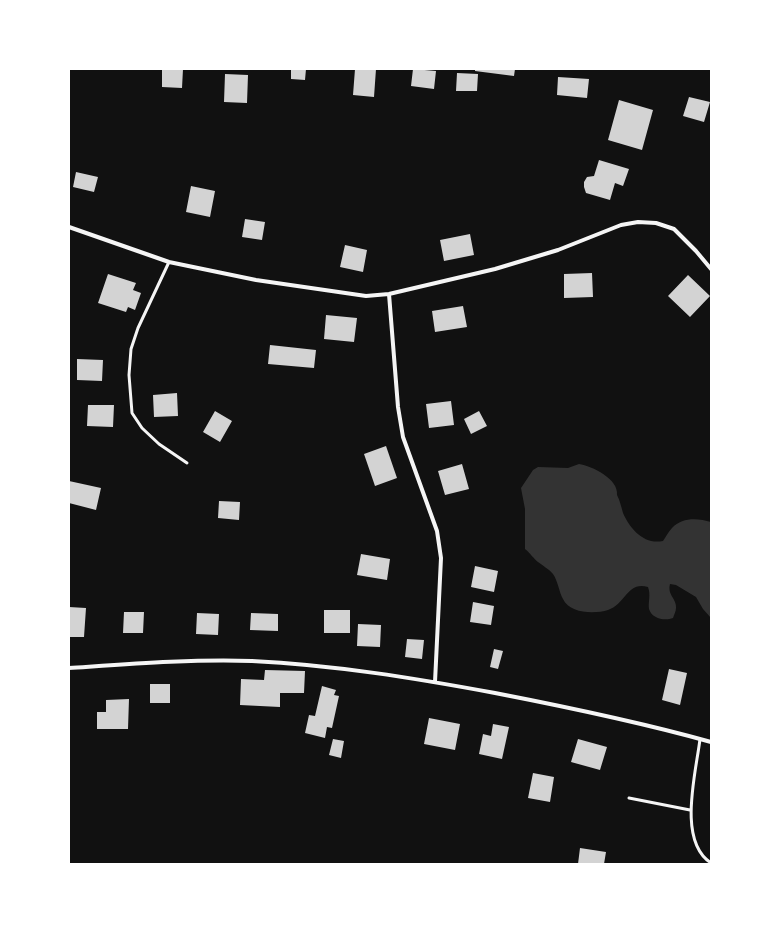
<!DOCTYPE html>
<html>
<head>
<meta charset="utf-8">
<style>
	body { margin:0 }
	#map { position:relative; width:780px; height:933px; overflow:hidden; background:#111; font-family:Ubuntu,sans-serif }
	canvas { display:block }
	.frame { position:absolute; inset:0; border:70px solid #fff; pointer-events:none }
</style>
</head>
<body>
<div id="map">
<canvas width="780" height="933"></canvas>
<div class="frame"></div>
</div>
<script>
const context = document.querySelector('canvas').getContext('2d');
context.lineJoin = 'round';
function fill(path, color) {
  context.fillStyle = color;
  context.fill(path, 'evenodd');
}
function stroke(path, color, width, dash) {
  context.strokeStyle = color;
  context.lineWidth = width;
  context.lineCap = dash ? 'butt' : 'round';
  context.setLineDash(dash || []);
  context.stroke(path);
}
const water = new Path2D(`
	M579,464C592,466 619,479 617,495C620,501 621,506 623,513C630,529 644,545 663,541C666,537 668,532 672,528C682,517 698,518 711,522V618L703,609L696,597L676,585L670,584C667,595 677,599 676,608C676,611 674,615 673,618C665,621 652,619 649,609C648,602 651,595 648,587C627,581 626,604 608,610C595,614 570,614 563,599C559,592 558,581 553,574C549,569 543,566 538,562C534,559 530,553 525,549V509L521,488L533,470L538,467L568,468Z`);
const building = new Path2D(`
	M162,69H183L182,88L162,87Z
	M291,69H306L305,80L291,79Z
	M355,69H376L374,97L353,95Z
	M413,69L436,71L434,89L411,86Z
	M475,69H515L514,76L475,71Z
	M457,73L478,74L477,91H456Z
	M225,74L248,75L247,103L224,102Z
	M558,77L589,79L587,98L557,95Z
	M689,97L710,102L704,122L683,116Z
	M619,100L653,110L642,150L608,140Z
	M599,160L629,169L623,186L615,183L610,200L586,193L584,187V182L587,177L594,176Z
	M76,172L98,177L94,192L73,187Z
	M191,186L215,191L210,217L186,212Z
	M245,219L265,222L262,240L242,237Z
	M470,234L474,255L444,261L440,240Z
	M345,245L367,250L363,272L340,267Z
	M592,273L593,297L564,298V274Z
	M108,274L136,283L133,290L141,293L135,310L128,307L126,312L98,303Z
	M688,275L710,296L690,317L668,296Z
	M463,306L467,327L435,332L432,311Z
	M326,315L357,318L354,342L324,339Z
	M270,345L316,350L314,368L268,364Z
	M77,359L103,360L102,381L77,380Z
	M177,393L178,416L154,417L153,395Z
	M451,401L454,425L429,428L426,404Z
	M88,405H114L113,427L87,426Z
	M215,411L232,421L220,442L203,432Z
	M479,411L487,426L471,434L464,419Z
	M386,446L397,478L375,486L364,454Z
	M462,464L469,489L445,495L438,471Z
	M69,481L101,488L96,510L69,503Z
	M219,501L240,502L239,520L218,518Z
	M361,554L390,559L387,580L357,575Z
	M475,566L498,571L494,592L471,587Z
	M473,602L494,606L491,625L470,622Z
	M69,607L86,608L84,637H69Z
	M324,610H350V633H324Z
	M124,612H144L143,633H123Z
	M197,613L219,614L218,635L196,634Z
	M251,613L278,614V631L250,630Z
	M358,624L381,625L380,647L357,646Z
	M407,639L424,640L422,659L405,657Z
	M494,649L503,651L498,669L490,667Z
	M669,669L687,673L680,705L662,700Z
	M265,670L305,671L304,693H280V707L240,705L241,679L264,680Z
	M150,684H170V703H150Z
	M322,686L336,690L334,695L339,696L332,728L327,727L325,738L305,733L309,715L315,716Z
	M129,699L128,729H97V712H106V700Z
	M429,718L460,724L455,750L424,744Z
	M493,724L509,727L502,759L479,754L483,734L491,736Z
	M333,739L344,741L341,758L329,755Z
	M578,739L607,747L600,770L571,762Z
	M533,773L554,777L550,802L528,798Z
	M580,848L606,852L604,864H578Z`);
const service = new Path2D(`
	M169,262L138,328L131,349L129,375L132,413L142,428L159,444L187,463
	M700,739C696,773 677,841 711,863
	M629,798L690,810`);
const minor = new Path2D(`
	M69,227L169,262L256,280L366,296L389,294L495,269L558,250L621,225L638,222L656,223L674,229L696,251L711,269
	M389,294L398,407L403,437L437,531L441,558L435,682
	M69,668C129,664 191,659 252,661C334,665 414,678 495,693C567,707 640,722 711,742`);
fill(water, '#333');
fill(building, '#d3d3d3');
stroke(service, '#f5f5f5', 3);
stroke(minor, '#f5f5f5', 4);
</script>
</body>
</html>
